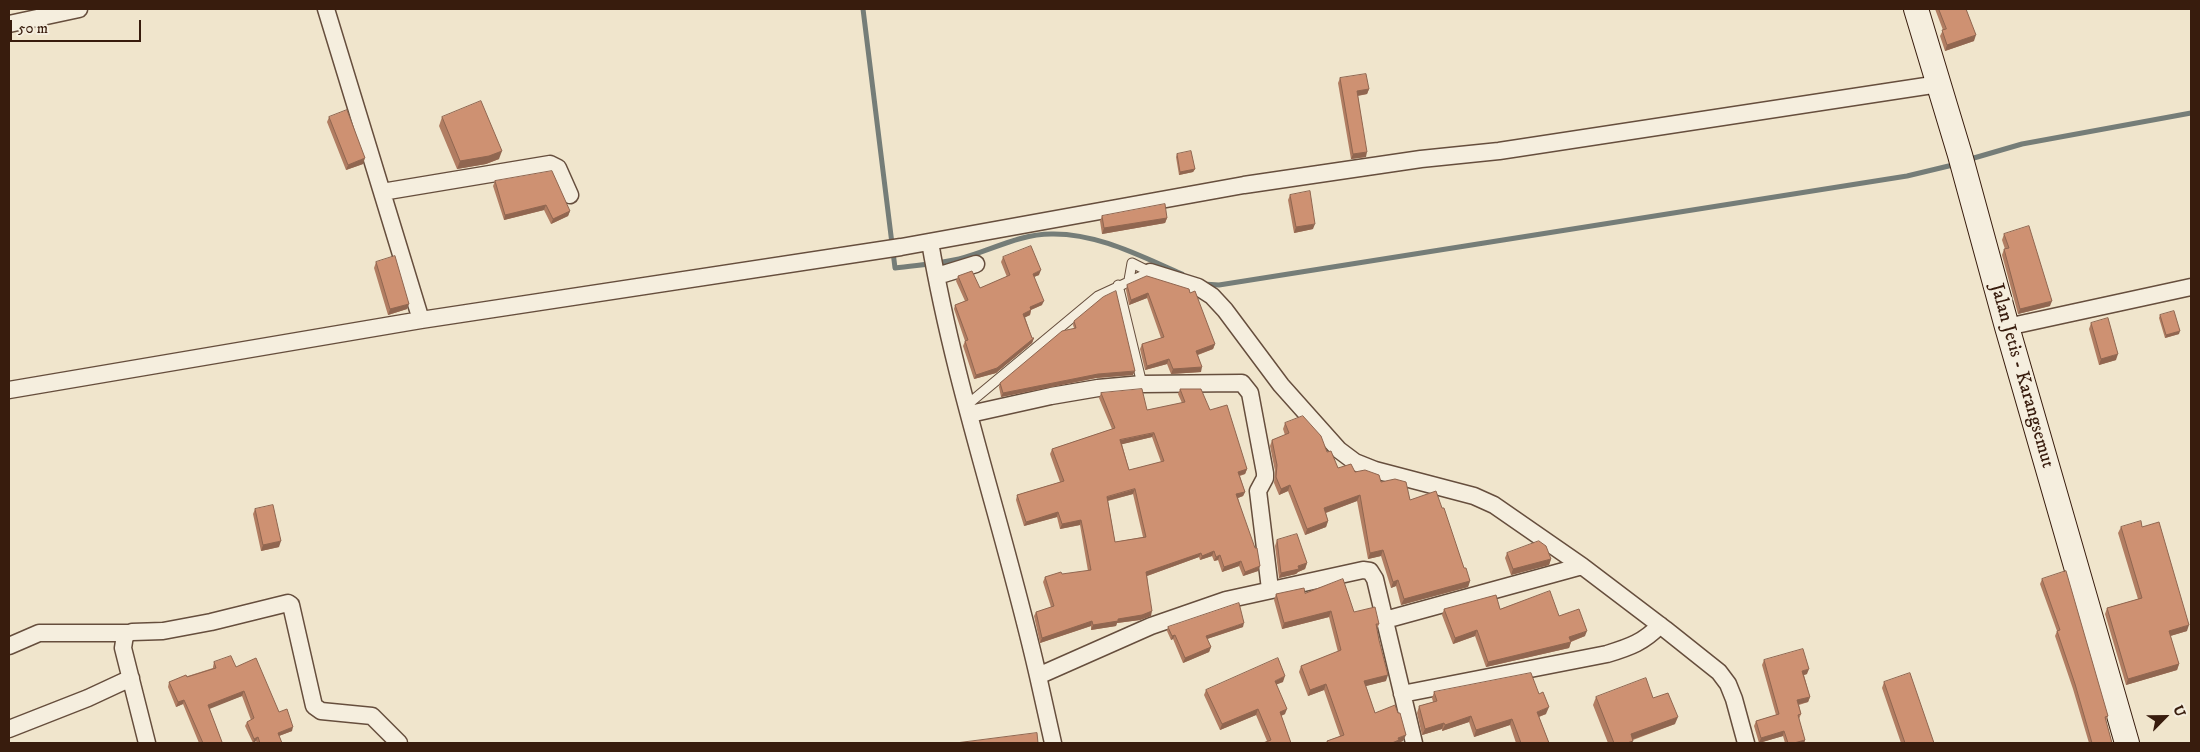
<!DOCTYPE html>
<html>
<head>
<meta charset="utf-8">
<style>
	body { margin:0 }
	#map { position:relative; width:2200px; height:752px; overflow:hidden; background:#f0e5cc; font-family:"IM FELL DW Pica",serif }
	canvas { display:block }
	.frame { position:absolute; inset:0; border:10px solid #381c0d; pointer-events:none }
	.north { position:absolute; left:2140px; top:692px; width:50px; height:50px; -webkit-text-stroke:4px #f5eede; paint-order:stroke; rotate:67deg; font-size:14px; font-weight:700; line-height:20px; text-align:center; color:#381c0d }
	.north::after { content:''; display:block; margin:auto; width:18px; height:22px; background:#381c0d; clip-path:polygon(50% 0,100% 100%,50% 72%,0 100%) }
	.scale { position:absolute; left:10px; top:20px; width:131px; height:22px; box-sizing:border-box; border:2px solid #381c0d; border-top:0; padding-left:6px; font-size:15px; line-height:18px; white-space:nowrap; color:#381c0d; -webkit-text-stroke:4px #f5eede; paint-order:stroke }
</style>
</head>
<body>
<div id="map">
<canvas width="2200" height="752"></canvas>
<div class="frame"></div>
<div class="north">U</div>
<div class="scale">50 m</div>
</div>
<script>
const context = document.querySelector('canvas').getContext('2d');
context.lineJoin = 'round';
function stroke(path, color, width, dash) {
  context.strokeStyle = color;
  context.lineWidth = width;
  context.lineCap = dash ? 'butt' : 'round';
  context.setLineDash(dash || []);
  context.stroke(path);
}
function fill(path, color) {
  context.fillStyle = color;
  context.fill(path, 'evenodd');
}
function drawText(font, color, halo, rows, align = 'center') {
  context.font = font + ' "IM FELL DW Pica",serif';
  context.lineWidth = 5;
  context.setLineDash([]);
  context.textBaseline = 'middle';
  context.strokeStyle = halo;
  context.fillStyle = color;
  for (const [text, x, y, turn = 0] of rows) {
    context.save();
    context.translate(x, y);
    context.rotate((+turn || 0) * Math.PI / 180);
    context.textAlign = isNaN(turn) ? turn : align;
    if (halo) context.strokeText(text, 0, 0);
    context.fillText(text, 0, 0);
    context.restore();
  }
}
const stream = new Path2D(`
	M863,9L895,268C916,265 938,264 959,259C990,251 1019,234 1051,234C1097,233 1140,256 1182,274
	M1967,160L2022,144L2191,113
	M1203,284L1219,285L1907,176L1957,164`);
const service = new Path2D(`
	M1129,280L1132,263L1150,272
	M1118,285L1142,384
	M967,405L1098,296L1150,272`);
const minor = new Path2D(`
	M326,9L421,320
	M9,24L79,9
	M382,192L550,164L558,168L570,195
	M930,242C955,389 1005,530 1038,676
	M1150,272L1198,287L1212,296L1225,310L1281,385L1339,450L1355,462L1375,470L1474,496L1494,505L1582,566L1665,629L1719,672L1728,684L1734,699L1746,743
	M937,276L976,264
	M2007,327L2191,287
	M9,390L421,320L901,247L1244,185L1421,159L1499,151L1939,84
	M970,414L1051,396L1098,388L1142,384L1242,383L1250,393L1265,473V478L1258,491L1270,589
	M1385,620L1582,566
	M9,646L39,633H128
	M1402,694L1607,654C1630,647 1644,642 1660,625
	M9,729L88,698L131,678
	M147,743L123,648L125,635L132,632L163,631L211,622L288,603L291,605L314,706L321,711L372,716L399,743
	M1053,743L1038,676L1151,626L1226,600L1363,570L1370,571L1375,579L1414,743`);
const secondary = new Path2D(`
	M1916,9L1960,155L2007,327L2127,743`);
const wall = new Path2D(`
	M1935,9H1966L1974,41L1945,51L1940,36L1943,30Z
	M1340,78L1369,89L1367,94L1358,96L1366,157L1351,159L1338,83Z
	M329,117L363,164L346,170L327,122Z
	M442,117L499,159L486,164L457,169L439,126Z
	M1177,154L1195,169L1193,172L1179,175L1176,157Z
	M495,181L570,211L568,216L551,224L544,210L504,220L493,186Z
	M1290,195L1313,229L1294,233L1288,200Z
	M1102,216L1167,218L1165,223L1102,234L1100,221Z
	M2004,234L2050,306L2018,314L2002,255L2004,249H2005L2002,240Z
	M1003,257L1039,275L1034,277L1042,305L1031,310L1030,315L1025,317L1032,338H1034L1032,343L996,373L974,379L963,346L965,341L954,309L955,305L965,301L956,281L958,276L980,288L1007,277L1001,262Z
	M376,262L407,309L388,315L374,268Z
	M1147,276L1215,344L1213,349L1198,355L1201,372L1171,374L1167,364L1145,370L1140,349L1142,344L1161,338L1147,298L1129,305L1126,290L1127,285Z
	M2160,315L2179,334L2165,338L2159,318Z
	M1074,321L1133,375L1096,378L1001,397L999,387L1000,383L1074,328L1073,325Z
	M2091,323L2116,360L2099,365L2089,329Z
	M1180,389L1210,410L1247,469L1245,474L1240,476L1245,492L1243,496L1238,498L1258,571L1243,576L1239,566L1222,572L1218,560L1214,561L1212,556L1200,560L1199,557L1147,576L1151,616L1140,620L1117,623L1116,626L1091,630V626L1040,643L1034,616L1036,612L1051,607L1043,582L1045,577L1088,571L1080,525L1060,529L1057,517L1024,526L1016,500L1017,495L1060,482L1050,454L1052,449L1112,429L1099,398L1101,393L1147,410L1182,403L1178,394ZM1152,437L1161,462L1129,470L1122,444ZM1133,494L1143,537L1115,542L1108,501Z
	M1285,423L1327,452L1338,468L1355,472L1381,482L1410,500L1442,508L1464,568L1470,581L1468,587L1401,605L1396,586L1391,588L1381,556L1368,559L1357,501L1326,513L1328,521L1326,527L1305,535L1288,491L1279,495L1274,483L1275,471L1270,446L1272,440L1285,435L1283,429Z
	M255,509L279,547L261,551L253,514Z
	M2121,527H2142L2187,631L2170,636L2179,664L2177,670L2126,685L2105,614L2107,608L2138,599L2118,533Z
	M1277,540L1307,563L1305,569L1298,572L1296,574L1279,578L1275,546Z
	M1507,553L1551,559L1549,565L1511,575L1505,558Z
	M2042,579L2108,716L2106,721L2112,743H2089L2073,689L2055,636L2057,631L2040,584Z
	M1305,593L1354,612L1379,624L1377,629L1386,681L1366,686L1375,713L1403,741L1398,743H1326L1327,741L1340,736L1324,690L1308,696L1299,672L1301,666L1338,652L1329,617L1282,629L1274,600L1276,594Z
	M1444,609H1500L1559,616L1585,636L1571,642L1569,648L1486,667L1475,636L1453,644L1442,615Z
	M1168,627H1243L1207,639L1211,647L1209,652L1183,663L1173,639L1171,640L1167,631Z
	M1764,660L1807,674L1804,675L1810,697L1808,702L1799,705L1801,714L1799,719L1805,740L1804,743H1785L1783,736L1759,743L1754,726L1756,721L1776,715L1762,665Z
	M214,662L236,667L279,712L292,731L279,736L282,743H257L256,741L253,743L245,726L247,722L251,720L242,696L209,708L222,742V743H199L183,704L176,707L168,687L169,682L213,668V667Z
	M1283,682L1276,684L1285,714L1281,716L1291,743L1267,741L1256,715L1220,730L1204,695L1206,690Z
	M1884,682L1934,743H1901L1882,688Z
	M1434,692L1546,714L1539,717L1549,743H1516L1510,725L1474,737L1469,722L1442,731V729L1422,735L1417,713L1419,706L1433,702L1432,698Z
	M1596,697L1653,698L1675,724L1633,740L1632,743H1608L1593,705Z`);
const shadedWall = new Path2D(`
	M1976,35L1974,41L1945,51L1947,45Z
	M1369,89L1367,94L1355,96L1357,91Z
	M502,151L499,159L486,164L457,169L460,161Z
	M1367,152L1366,157L1351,159L1353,154Z
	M365,158L363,164L346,170L348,165Z
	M1195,169L1193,172L1179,175L1180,172Z
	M546,205L544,210L504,220L505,215Z
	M570,211L568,216L551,224L553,219Z
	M1167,218L1165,223L1102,234L1104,228Z
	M1315,224L1313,229L1294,233L1296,227Z
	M1041,270L1039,275L1031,278L1033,274Z
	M1148,293L1147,298L1129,305L1131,300Z
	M1044,301L1042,305L1028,311L1030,307Z
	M2052,301L2050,306L2018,314L2020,309Z
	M409,304L407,309L388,315L390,309Z
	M1031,310L1030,315L1022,319L1023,314Z
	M2180,331L2179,334L2165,338L2166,335Z
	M1034,338L1032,343L996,373L974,379L976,375Z
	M1215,344L1213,349L1194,356L1196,351Z
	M2118,354L2116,360L2099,365L2101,359Z
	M1169,359L1167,364L1145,370L1147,366Z
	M1202,367L1201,372L1171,374L1173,369Z
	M1135,371L1133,375L1096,378L1001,397L1003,393L1098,374Z
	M1154,433L1152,437L1119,445L1120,440Z
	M1247,469L1245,474L1236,476L1238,472Z
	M1290,485L1288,491L1279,495L1281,489Z
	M1135,489L1133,494L1106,501L1107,497Z
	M1245,492L1243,496L1235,499L1236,494Z
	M1360,495L1357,501L1322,514L1324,508Z
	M1058,512L1057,517L1024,526L1026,522Z
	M1081,520L1080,525L1060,529L1062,524Z
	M1328,521L1326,527L1305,535L1307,529Z
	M281,541L279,547L261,551L263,545Z
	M1383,550L1381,556L1368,559L1370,553Z
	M1214,551L1212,556L1200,560L1202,556Z
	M1201,553L1199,557L1144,577L1146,572Z
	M1220,555L1218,560L1214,561L1216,557Z
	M1551,559L1549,565L1511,575L1513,569Z
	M1241,561L1239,566L1222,572L1224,567Z
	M1307,563L1305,569L1298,572L1296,574L1279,578L1281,573Z
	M1260,566L1258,571L1243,576L1245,572Z
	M1398,580L1396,586L1391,588L1393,582Z
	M1470,581L1468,587L1401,605L1404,599Z
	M1152,611L1151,616L1140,620L1117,623L1116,626L1091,630L1093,625Z
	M1331,611L1329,617L1282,629L1284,623Z
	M1092,621L1091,626L1040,643L1042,638Z
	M1244,623L1243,627L1204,640L1206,636Z
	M2189,625L2187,631L2167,637L2169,631Z
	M1477,630L1475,636L1453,644L1455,638Z
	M1587,631L1585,636L1567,643L1569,637Z
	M1175,635L1173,639L1171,640L1172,636Z
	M1571,642L1569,648L1486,667L1488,662Z
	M1211,647L1209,652L1183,663L1185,658Z
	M2179,664L2177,670L2126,685L2128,679Z
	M1809,669L1807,674L1800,676L1802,671Z
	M1388,675L1386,681L1362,687L1364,681Z
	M1285,676L1283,682L1273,686L1275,681Z
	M1326,684L1324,690L1308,696L1310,690Z
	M244,691L242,696L207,710L208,705Z
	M1810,697L1808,702L1795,705L1797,700Z
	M184,700L183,704L176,707L178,702Z
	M1549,707L1546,714L1535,718L1537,712Z
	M1258,709L1256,715L1220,730L1222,724Z
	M1287,709L1285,714L1278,717L1280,712Z
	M1471,716L1469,722L1442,731L1445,725Z
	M1678,717L1675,724L1628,741L1631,734Z
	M1512,719L1510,725L1474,737L1476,730Z
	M1444,723L1442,729L1422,735L1425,729Z
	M293,727L292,731L276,737L278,733Z
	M1784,731L1783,736L1759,743L1761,738Z
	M1406,735L1403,741L1398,743H1392L1398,738Z
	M258,737L256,741L253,743L254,739Z
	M1805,740L1804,743H1794Z`);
const building = new Path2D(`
	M1939,9H1966L1976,35L1947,45L1942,30L1946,29Z
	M1366,74L1369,89L1357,91L1367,152L1353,154L1340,78Z
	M481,101L502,151L489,156L460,161L442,117Z
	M347,110L365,158L348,165L329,117Z
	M1191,151L1195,169L1180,172L1177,154Z
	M552,171L570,211L553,219L546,205L505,215L495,181Z
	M1310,191L1315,224L1296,227L1290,195Z
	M1165,204L1167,218L1104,228L1102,216Z
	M2029,226L2052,301L2020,309L2004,249L2009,248L2004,234Z
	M1031,246L1041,270L1033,274L1044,301L1030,307L1031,310L1023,314L1032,338H1034L997,368L976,375L965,341L968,340L955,305L968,300L958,276L972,271L980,288L1010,275L1003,257Z
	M395,256L409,304L390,309L376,262Z
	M1147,276L1189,289L1190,293L1195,291L1215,344L1196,351L1202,367L1173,369L1169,359L1147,366L1142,344L1164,337L1148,293L1131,300L1127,285Z
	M1116,291L1135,371L1098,374L1003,393L1000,383L1062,331L1076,328L1074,321L1103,297Z
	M2174,311L2180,331L2166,335L2160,315Z
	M2108,318L2118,354L2101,359L2091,323Z
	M1142,389L1147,410L1185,402L1180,389H1201L1210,410L1227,405L1247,469L1238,472L1245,492L1236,494L1255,548H1257L1260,566L1245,572L1241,561L1224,567L1220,555L1216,557L1214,551L1202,556L1201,553L1146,572L1152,611L1142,615L1118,619V621L1093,625L1092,621L1042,638L1036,612L1054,606L1045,577L1061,572L1062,574L1091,570L1086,544L1081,520L1062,524L1058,512L1026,522L1017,495L1064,481L1052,449L1115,428L1101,393ZM1154,433L1164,461L1129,470L1120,440ZM1135,489L1146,537L1115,542L1107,497Z
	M1303,416L1321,436L1327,452L1331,451L1338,468L1351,464L1355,472L1365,470L1379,475L1381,482L1395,479L1406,482L1410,500L1436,491L1442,508H1444L1464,568H1466L1470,581L1404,599L1398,580L1393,582L1383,550L1370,553L1360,495L1324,508L1328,521L1307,529L1290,485L1281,489L1276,477L1277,465L1272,440L1289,433L1285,423Z
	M273,505L281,541L263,545L255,509Z
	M2141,521L2142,527L2159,522L2189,625L2169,631L2179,664L2128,679L2107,608L2142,598L2121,527Z
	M1297,534L1307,563L1298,566L1299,569L1281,573L1277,540Z
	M1539,541L1546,546L1551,559L1513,569L1507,553Z
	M2066,571L2108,716L2105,717L2112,743H2092L2075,684L2057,631L2060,630L2042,579Z
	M1343,579L1354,612L1375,607L1379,624H1376L1379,640L1388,675L1364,681L1375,713L1395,705L1398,713H1400L1406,735L1398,738L1399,740L1392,743H1328L1327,741L1344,735L1326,684L1310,690L1301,666L1341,650L1331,611L1284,623L1276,594L1304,588L1305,593Z
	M1550,591L1559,616L1579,609L1587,631L1569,637L1571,642L1488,662L1477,630L1455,638L1444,609L1496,595L1500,609Z
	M1239,603L1244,623L1206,636L1211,647L1185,658L1175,635L1172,636L1168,627Z
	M1803,649L1809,669L1802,671L1810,697L1797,700L1801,714L1798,715L1805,740L1794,743H1788L1784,731L1761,738L1756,721L1779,714L1764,660Z
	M231,656L236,667L256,658L279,712L287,709L293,727L278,733L282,743H260L258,737L254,739L247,722L254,718L244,691L208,705L222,742L219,743H203L184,700L178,702L169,682L186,675L187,677L216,668L214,662Z
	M1278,658L1285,676L1275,681L1287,709L1280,712L1291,743H1263L1271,740L1258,709L1222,724L1206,690Z
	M1531,673L1539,694L1543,692L1549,707L1537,712L1549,743H1521L1512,719L1476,730L1471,716L1445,725L1444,723L1425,729L1419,706L1437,701L1434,692Z
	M1910,673L1934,743H1905L1884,682Z
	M1646,678L1653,698L1668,693L1678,717L1631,734L1633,741L1627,743H1614L1596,697Z
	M1037,733L1038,743H956Z`);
const streetNames = [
	["Jalan Jetis - Karangsemut",2021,376,74]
];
stroke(stream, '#757d78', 5);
stroke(service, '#664e3d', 11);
stroke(minor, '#664e3d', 19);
stroke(secondary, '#381c0d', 26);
stroke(service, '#f5eede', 9);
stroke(minor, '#f5eede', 16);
stroke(secondary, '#f5eede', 24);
fill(wall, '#b17d62');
fill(shadedWall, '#906650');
fill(building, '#ce9172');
stroke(building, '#906650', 1);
drawText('19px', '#381c0d', '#f5eede', streetNames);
</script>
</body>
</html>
